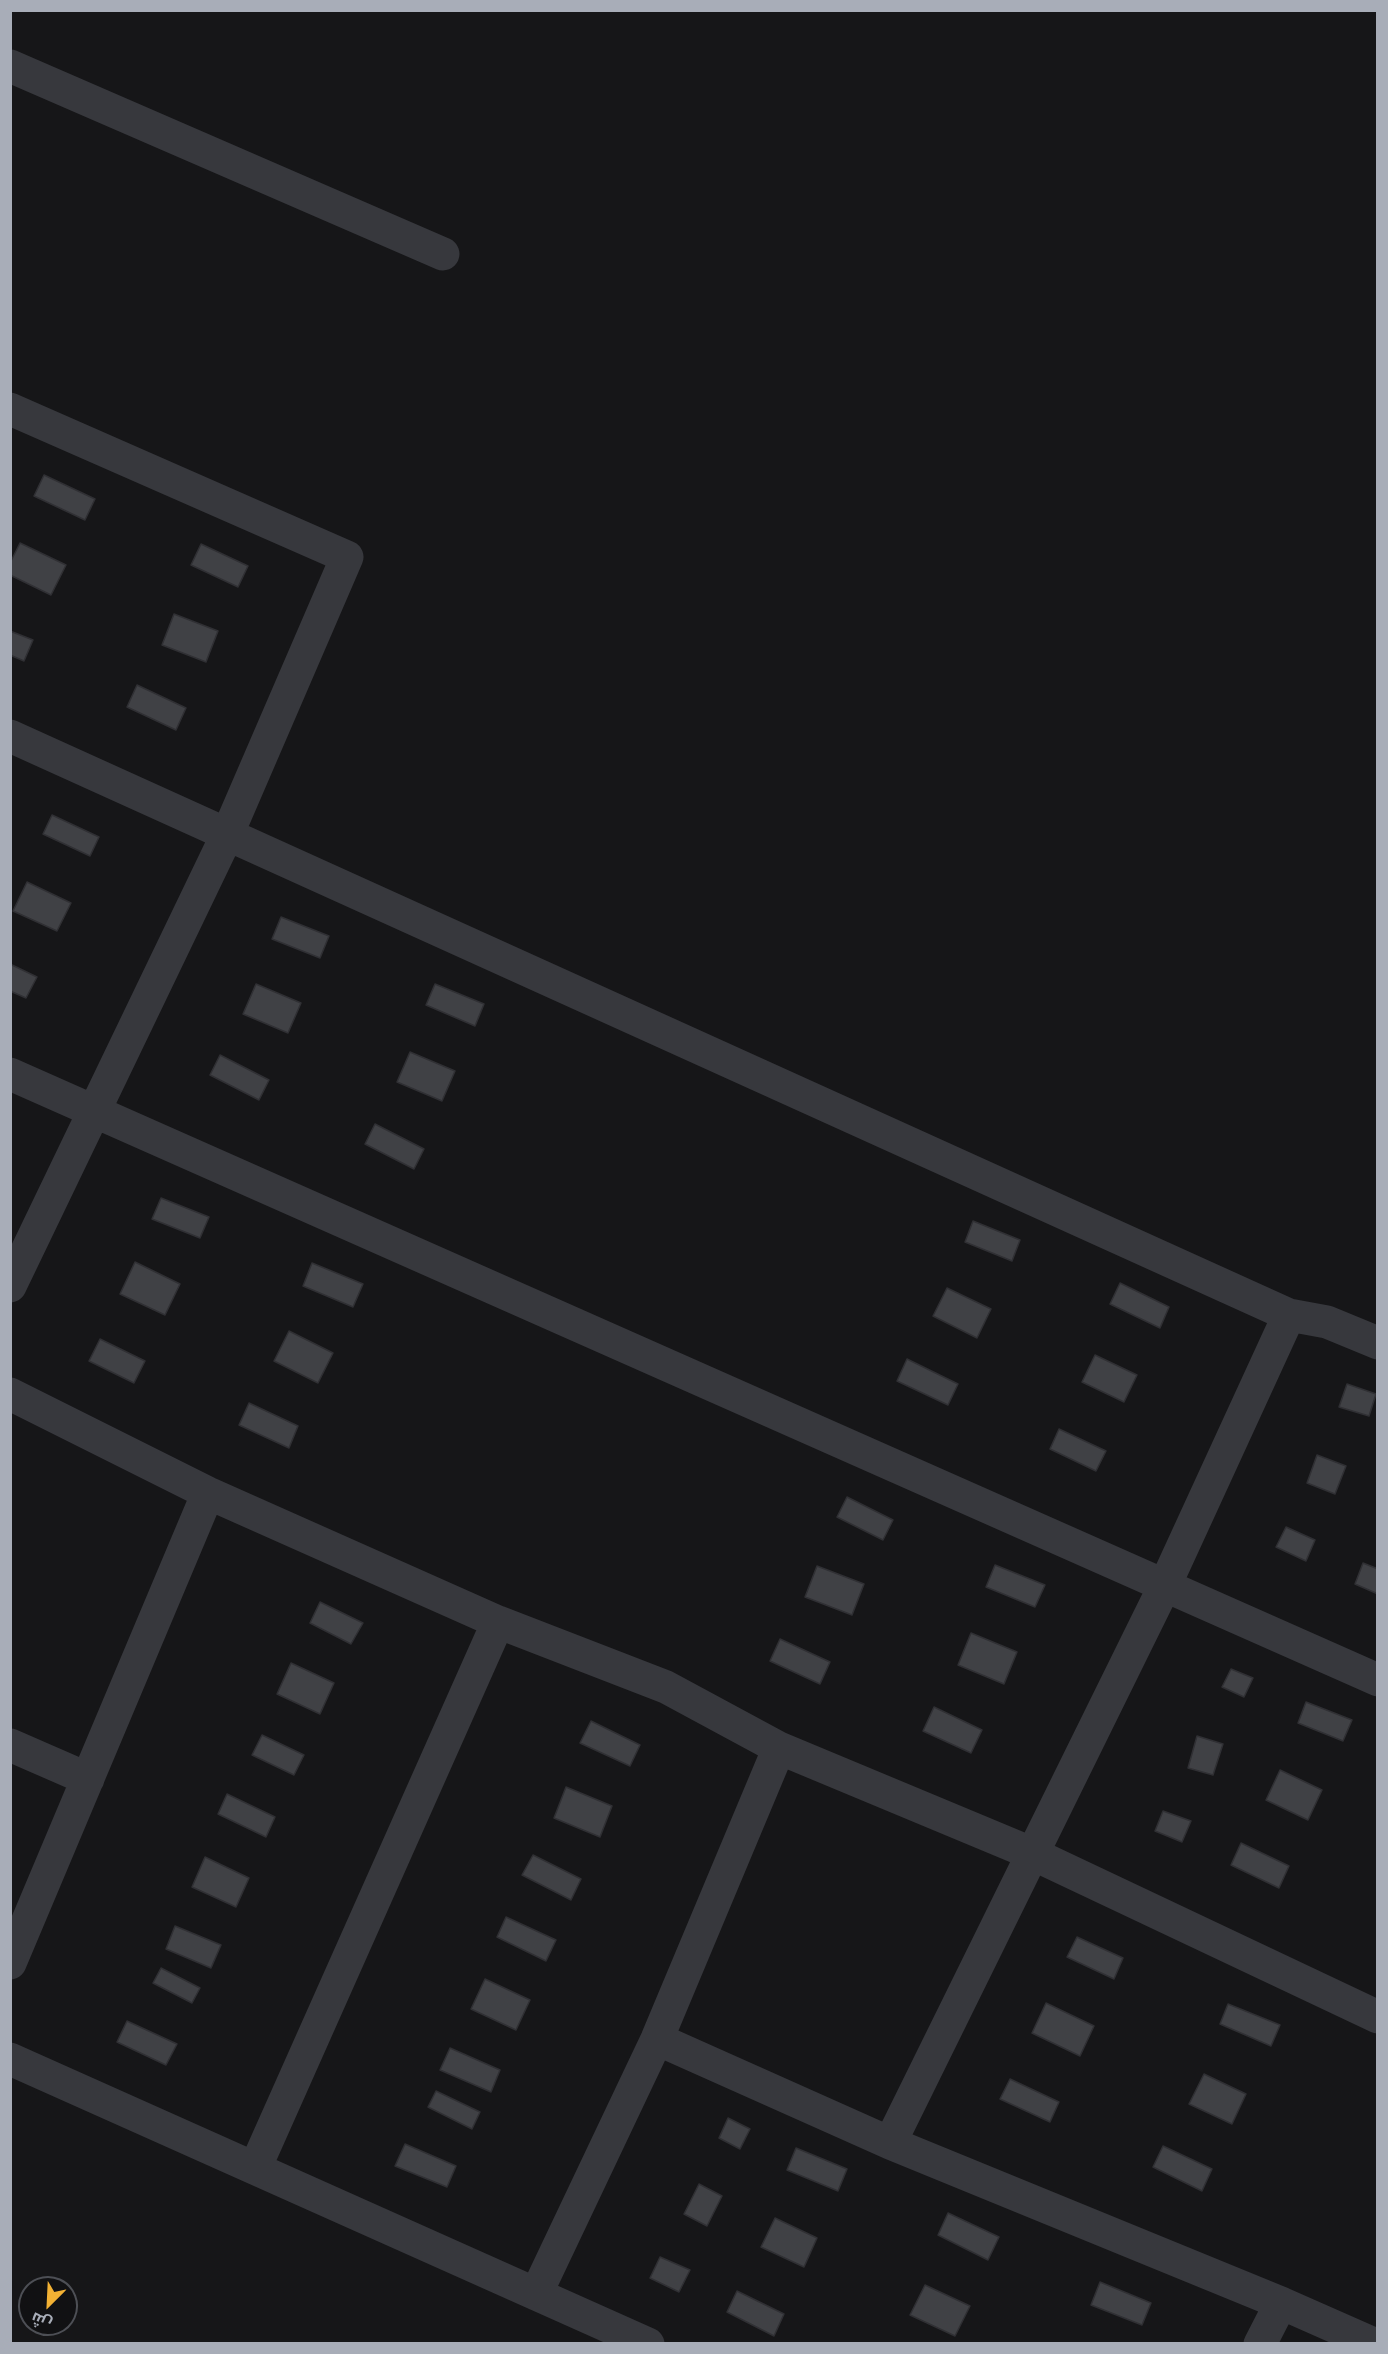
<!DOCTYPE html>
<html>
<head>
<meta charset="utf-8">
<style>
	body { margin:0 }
	#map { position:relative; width:1388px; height:2354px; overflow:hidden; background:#161618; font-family:"Fira Sans",Cairo,sans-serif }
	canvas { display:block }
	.frame { position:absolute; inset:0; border:12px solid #a8adb8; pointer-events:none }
	.north { position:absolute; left:18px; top:2276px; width:60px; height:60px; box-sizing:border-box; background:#111113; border:2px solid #4d4f55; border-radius:50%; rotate:204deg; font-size:16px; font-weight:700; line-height:24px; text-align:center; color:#a8adb8 }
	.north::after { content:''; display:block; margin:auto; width:21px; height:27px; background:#f2b134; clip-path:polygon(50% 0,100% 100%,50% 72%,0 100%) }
</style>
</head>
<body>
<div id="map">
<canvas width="1388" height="2354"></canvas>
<div class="frame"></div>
<div class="north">ش</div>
</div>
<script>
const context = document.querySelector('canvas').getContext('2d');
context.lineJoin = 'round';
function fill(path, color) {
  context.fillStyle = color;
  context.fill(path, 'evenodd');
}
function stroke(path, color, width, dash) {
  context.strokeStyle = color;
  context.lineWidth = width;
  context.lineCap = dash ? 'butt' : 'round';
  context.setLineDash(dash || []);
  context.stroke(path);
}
const building = new Path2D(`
	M44,475L95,499L85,520L34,496Z
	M20,543L66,565L51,595L10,575V563Z
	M201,544L248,566L238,587L191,565Z
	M174,614L218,631L206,662L162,645Z
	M10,631L33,640L24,661L10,655Z
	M137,685L186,708L176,730L127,707Z
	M52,815L99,837L90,856L43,834Z
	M27,882L71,903L57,931L13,911Z
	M281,917L329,936L320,958L272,939Z
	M10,964L37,977L26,998L10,991Z
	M256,984L301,1003L288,1033L243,1014Z
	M435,984L484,1004L475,1026L426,1005Z
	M410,1052L455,1071L442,1101L397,1082Z
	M220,1055L269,1080L259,1100L210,1075Z
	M375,1124L424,1149L414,1169L365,1144Z
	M161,1198L209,1217L200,1238L152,1219Z
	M973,1221L1020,1240L1012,1261L965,1242Z
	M135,1262L180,1284L165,1315L120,1294Z
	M312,1263L363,1284L353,1307L303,1286Z
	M1120,1283L1169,1307L1160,1328L1110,1304Z
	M947,1288L991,1309L977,1338L933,1316Z
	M289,1331L333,1353L318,1383L274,1361Z
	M100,1339L145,1361L134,1383L89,1361Z
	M1095,1355L1137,1375L1124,1402L1082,1382Z
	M907,1359L958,1384L948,1405L897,1381Z
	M1347,1384L1376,1394L1369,1416L1339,1407Z
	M249,1403L298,1426L289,1448L239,1425Z
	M1059,1429L1106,1451L1096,1471L1050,1449Z
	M1317,1455L1346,1466L1335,1494L1307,1483Z
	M847,1497L893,1520L883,1540L837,1517Z
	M1286,1527L1315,1540L1306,1561L1276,1547Z
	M1363,1563L1378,1569V1594L1355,1584Z
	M995,1565L1045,1585L1035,1607L986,1587Z
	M817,1566L864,1584L852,1615L805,1597Z
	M320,1602L363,1623L351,1644L310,1623Z
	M971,1633L1017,1652L1004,1684L958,1665Z
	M780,1639L830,1662L820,1684L770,1661Z
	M291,1663L334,1683L320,1714L277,1694Z
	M1231,1669L1253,1678L1244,1697L1222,1687Z
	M1306,1702L1352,1720L1343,1741L1298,1723Z
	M934,1707L982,1730L971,1753L923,1731Z
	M591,1721L640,1745L630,1766L580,1743Z
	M262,1735L304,1755L294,1775L252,1755Z
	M1197,1736L1223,1744L1213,1775L1188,1768Z
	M1280,1770L1322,1790L1308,1820L1266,1800Z
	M566,1787L612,1806L600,1837L554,1818Z
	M227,1794L275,1817L266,1837L218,1814Z
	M1163,1811L1191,1821L1182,1842L1155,1831Z
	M1241,1843L1289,1866L1279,1888L1231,1865Z
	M533,1855L581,1879L571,1900L522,1875Z
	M205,1857L249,1878L236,1907L192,1887Z
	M506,1917L556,1940L546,1961L497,1937Z
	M175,1926L221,1945L211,1968L166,1949Z
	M1077,1937L1123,1958L1114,1979L1067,1957Z
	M161,1968L200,1988L192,2003L153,1983Z
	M485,1979L530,2000L516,2030L471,2009Z
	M1046,2003L1094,2026L1080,2056L1032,2033Z
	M1228,2004L1280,2025L1271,2046L1220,2024Z
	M127,2021L177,2044L166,2065L117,2042Z
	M450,2048L500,2070L491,2092L440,2070Z
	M1204,2074L1246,2094L1232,2124L1189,2104Z
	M1010,2079L1059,2102L1050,2122L1000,2099Z
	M436,2091L480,2112L472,2129L428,2107Z
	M728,2118L750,2129L740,2149L719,2138Z
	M405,2144L456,2166L447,2187L395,2166Z
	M1163,2146L1212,2169L1202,2191L1153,2167Z
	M796,2148L847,2169L838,2191L787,2170Z
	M699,2184L722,2196L707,2226L684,2214Z
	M948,2213L999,2237L988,2260L938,2235Z
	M775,2218L817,2238L804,2267L761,2247Z
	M660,2257L690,2270L679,2292L650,2278Z
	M1100,2282L1151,2303L1142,2325L1091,2305Z
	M925,2285L970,2306L955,2336L910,2315Z
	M737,2291L784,2314L774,2336L727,2312Z`);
const minor = new Path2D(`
	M10,66L443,254
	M10,409L347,557L227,835L10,1286
	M10,736L1289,1315L1327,1322L1378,1343
	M10,1074L1378,1680
	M10,1394L208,1493L498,1622L666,1687L779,1748L1031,1853L1378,2017
	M10,1745L88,1779
	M10,1963L208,1493
	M657,2039L890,2143L1281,2303L1374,2344
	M10,2059L648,2344
	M890,2143L1165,1585L1289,1315
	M255,2168L498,1622
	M536,2294L657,2039L779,1748
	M1260,2344L1281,2303`);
fill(building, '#404145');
stroke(building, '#303034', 1.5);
stroke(minor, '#37383d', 33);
</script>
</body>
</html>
